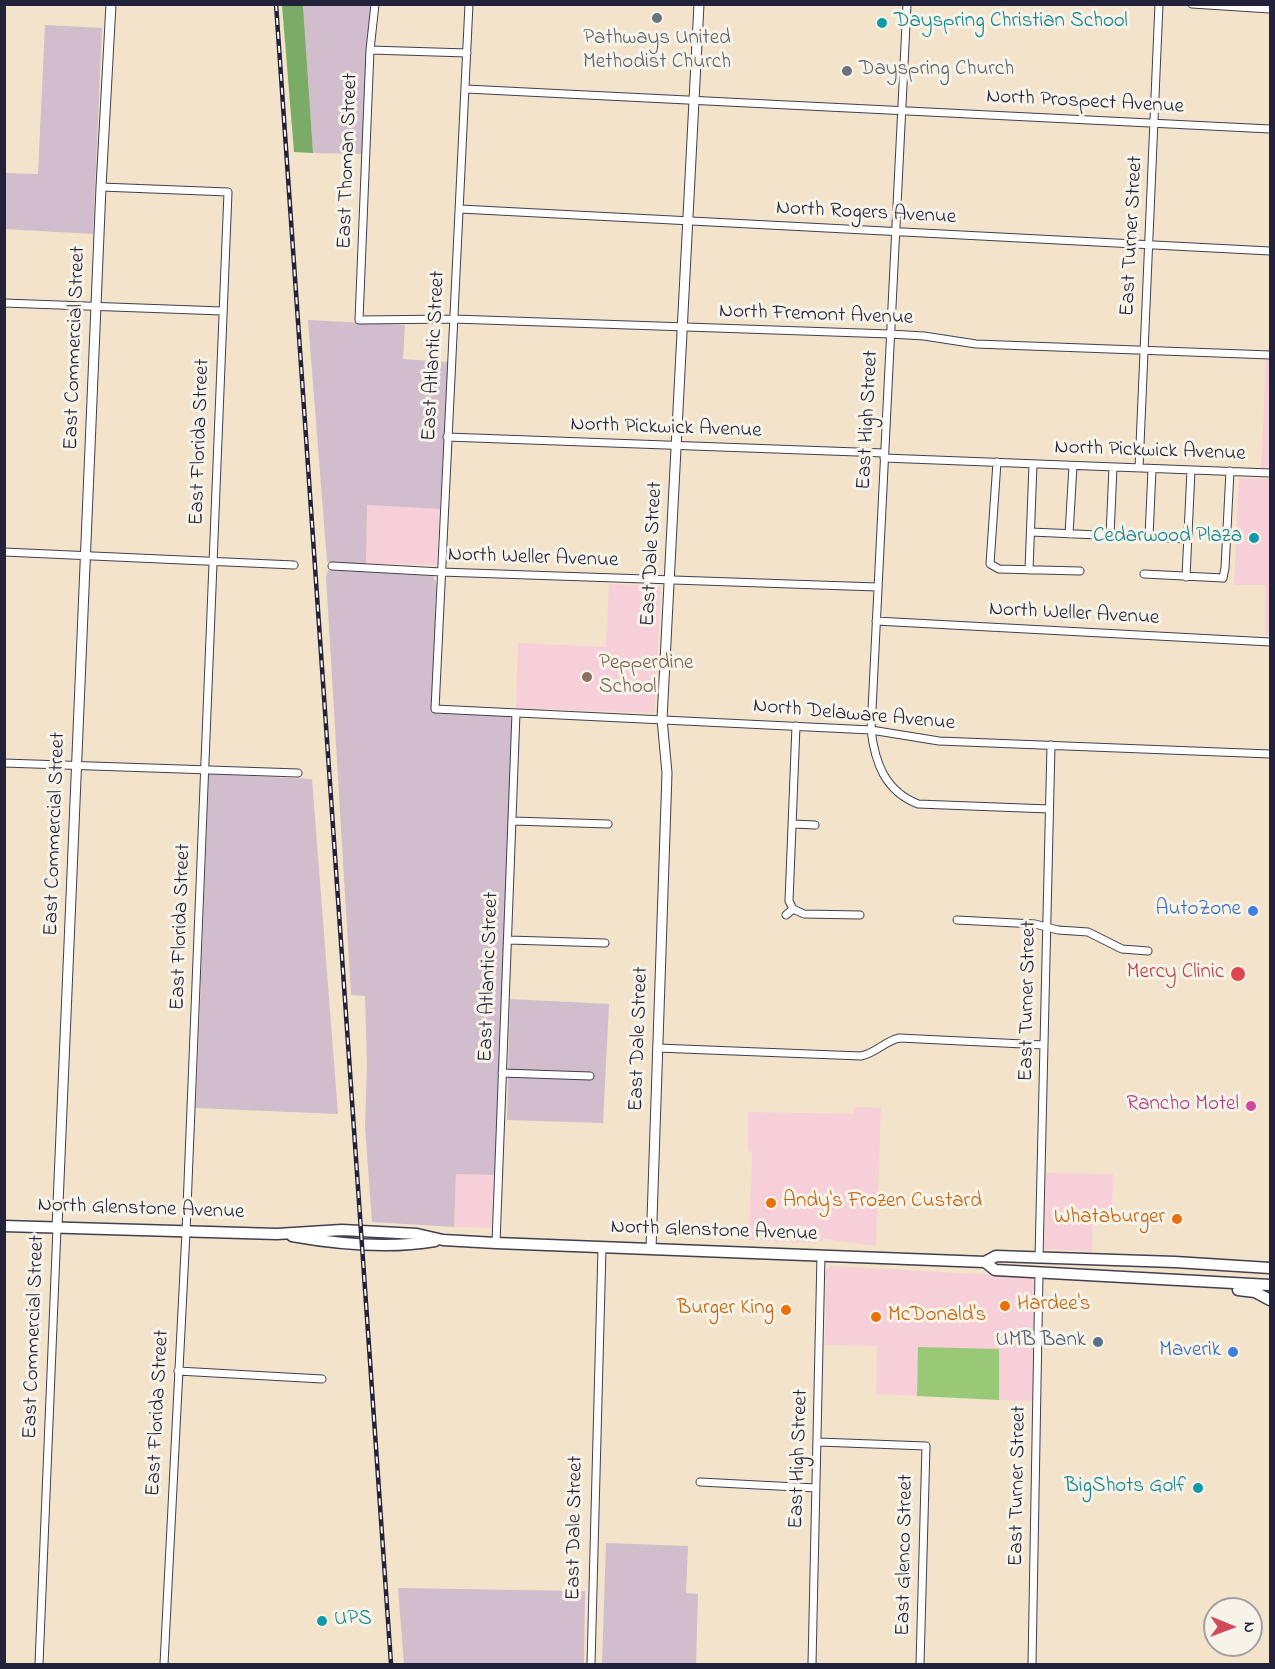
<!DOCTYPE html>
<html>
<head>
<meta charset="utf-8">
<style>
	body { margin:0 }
	#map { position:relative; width:1275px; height:1669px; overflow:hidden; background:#f3e3ca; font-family:"Indie Flower",sans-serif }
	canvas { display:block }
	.frame { position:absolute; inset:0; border:6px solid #22223b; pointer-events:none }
	.north { position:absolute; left:1203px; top:1597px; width:60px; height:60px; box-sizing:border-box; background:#f7f3e8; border:2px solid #a29fa3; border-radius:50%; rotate:91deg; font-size:16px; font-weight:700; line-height:24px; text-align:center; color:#22223b }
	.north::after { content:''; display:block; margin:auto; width:21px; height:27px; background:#d1495b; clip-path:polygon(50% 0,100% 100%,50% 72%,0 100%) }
</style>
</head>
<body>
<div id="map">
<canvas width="1275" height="1669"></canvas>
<div class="frame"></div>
<div class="north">N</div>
</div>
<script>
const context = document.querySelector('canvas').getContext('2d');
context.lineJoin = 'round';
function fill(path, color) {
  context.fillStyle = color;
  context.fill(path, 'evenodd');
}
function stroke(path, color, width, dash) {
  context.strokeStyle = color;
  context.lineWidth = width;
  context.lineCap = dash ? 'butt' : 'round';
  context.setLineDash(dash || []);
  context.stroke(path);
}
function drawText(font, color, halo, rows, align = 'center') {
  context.font = font + ' "Indie Flower",sans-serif';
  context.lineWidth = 6;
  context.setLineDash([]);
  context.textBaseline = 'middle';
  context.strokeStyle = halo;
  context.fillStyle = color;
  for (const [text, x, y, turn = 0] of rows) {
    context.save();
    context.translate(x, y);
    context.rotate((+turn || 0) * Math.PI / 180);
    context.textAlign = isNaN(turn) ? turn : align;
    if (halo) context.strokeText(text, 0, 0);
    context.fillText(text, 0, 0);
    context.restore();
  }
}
const built = new Path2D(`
	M1266,358H1270V469L1261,468Z
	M1239,478L1270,479V635H1265L1266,585H1234Z
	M367,505L440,509L437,563L435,565L366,564Z
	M609,584L661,586L654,713L516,708L518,643L606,647Z
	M854,1107L881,1108L876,1246L825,1239L814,1243L749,1240L752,1152L748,1151V1112L853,1114Z
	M1046,1173L1113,1174L1112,1212H1093L1092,1251L1044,1249Z
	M456,1174L495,1175L493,1228L454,1227Z
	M831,1266L1031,1277L1035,1287L1033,1401L999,1400V1350L919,1347L917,1396L876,1394L877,1346L825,1345L826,1270Z`);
const industrial = new Path2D(`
	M303,5H370L363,154L313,153Z
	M45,25L102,28L93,234L5,229V173L38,174Z
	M308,320L405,325L403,359L448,362L440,509L367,505L366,564L327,562Z
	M328,570L433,576L436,583L433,713L507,716L511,718L513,722L495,1175L456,1174L454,1227L372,1222L365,1127L367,1064L365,996L351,995L326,577Z
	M209,774L312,779L338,1114L196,1108Z
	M510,999L609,1004L603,1123L507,1120Z
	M606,1543L688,1546L686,1593L698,1594L696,1664H602Z
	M398,1588L585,1591L584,1664H404Z`);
const green = new Path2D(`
	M918,1347L999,1349V1400L917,1396Z`);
const forest = new Path2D(`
	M282,5H303L313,153L294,152Z`);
const street = new Path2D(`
	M375,4L370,50L359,320L454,319L890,334L924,336L976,344L1270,355
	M469,4L435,709L871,730L939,741L1270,754
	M907,4L871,730C875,763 885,791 918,804L1049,809
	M1192,4L1270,9
	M370,50L467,53
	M466,89L1270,129
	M101,187L228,192L186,1232L164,1664
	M460,209L1270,251
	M4,303L222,311
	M447,437L884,453
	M884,458L1270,473
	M997,462L990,564L999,569L1080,571
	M1139,468L1159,4
	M1031,532L1188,539
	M1069,534L1073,466
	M1110,536L1113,467
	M1149,537L1152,469
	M4,552L294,565
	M332,566L441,572L877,587
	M1029,570L1033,464
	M1144,574L1223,578L1225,568L1230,471
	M1186,577L1191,470
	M876,621L1270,642
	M4,763L298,773
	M513,821L608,824
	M793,824L815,825
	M793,909L789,901L796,726
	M793,909L804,914L860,915
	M786,915L793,909
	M957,920L1035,924L1058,930L1088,932L1122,949L1148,951
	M509,940L605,943
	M657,1048L861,1056C876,1053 885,1041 899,1038L1044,1045
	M502,1073L590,1076
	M496,1243L516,713
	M1039,1258L1051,745
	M178,1371L322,1379
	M818,1442L926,1446L920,1664
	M700,1482L816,1488
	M39,1664L57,1228
	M591,1664L602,1248
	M812,1664L821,1255
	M1032,1664L1039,1273`);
const secondary = new Path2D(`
	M57,1228L101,187L111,4
	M651,1249L667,773L662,719L699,4`);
const primary = new Path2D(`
	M4,1226L277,1234L342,1230L417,1234L443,1240L496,1243L985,1262L996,1256L1175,1262L1270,1268
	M292,1236C337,1244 389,1249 435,1241
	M985,1262L995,1270L1270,1285
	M1238,1290L1255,1292L1270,1300`);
const rail = new Path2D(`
	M276,4L391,1664`);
const markers = [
	[657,18,6,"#6b7280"],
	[882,23,6,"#0f9aa8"],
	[847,71,6,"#6b7280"],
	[1254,538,6,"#0f9aa8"],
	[587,677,6,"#8d6e63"],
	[1253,911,6,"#3f7fe0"],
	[1238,974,8,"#e0444e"],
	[1251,1106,6,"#d1479c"],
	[771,1203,6,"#e8710a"],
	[1177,1219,6,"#e8710a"],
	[1005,1306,6,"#e8710a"],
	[786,1310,6,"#e8710a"],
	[876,1317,6,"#e8710a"],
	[1098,1342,6,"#5c6f8a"],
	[1233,1352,6,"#3f7fe0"],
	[1198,1488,6,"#0f9aa8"],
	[322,1621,6,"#0f9aa8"]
];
const cultureNames = [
	["Dayspring Christian School",894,23],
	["Cedarwood Plaza",1242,538,"right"],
	["BigShots Golf",1186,1488,"right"],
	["UPS",334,1621]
];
const worshipNames = [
	["Pathways United",657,40],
	["Methodist Church",657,64],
	["Dayspring Church",859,71,"left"]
];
const streetNames = [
	["North Prospect Avenue",1085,103,3],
	["East Thoman Street",349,161,-88],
	["North Rogers Avenue",866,214,3],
	["East Turner Street",1133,236,-87],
	["North Fremont Avenue",816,316,2],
	["East Commercial Street",76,348,-88],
	["East Atlantic Street",435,356,-87],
	["East High Street",869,420,-87],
	["North Pickwick Avenue",666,429,2],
	["East Florida Street",201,442,-88],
	["North Pickwick Avenue",1150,452,2],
	["East Dale Street",653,554,-87],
	["North Weller Avenue",533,559,2],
	["North Weller Avenue",1074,615,3],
	["North Delaware Avenue",854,716,5],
	["East Commercial Street",56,834,-88],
	["East Florida Street",182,927,-88],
	["East Atlantic Street",490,977,-88],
	["East Turner Street",1029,1001,-89],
	["East Dale Street",640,1039,-88],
	["North Glenstone Avenue",141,1210,2],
	["North Glenstone Avenue",714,1232,2],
	["East Commercial Street",35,1337,-88],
	["East Florida Street",159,1413,-87],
	["East High Street",800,1459,-88],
	["East Turner Street",1019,1486,-89],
	["East Dale Street",576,1528,-89],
	["East Glenco Street",906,1555,-89]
];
const educationNames = [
	["Pepperdine",599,665],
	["School",599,689]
];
const shopNames = [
	["AutoZone",1241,911],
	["Maverik",1221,1352]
];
const healthNames = [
	["Mercy Clinic",1224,974]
];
const hotelNames = [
	["Rancho Motel",1239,1106]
];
const foodNames = [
	["Andy's Frozen Custard",783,1203],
	["Whataburger",1165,1219,"right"],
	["Hardee's",1017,1306],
	["Burger King",774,1310,"right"],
	["McDonald's",888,1317]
];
const serviceNames = [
	["UMB Bank",1086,1342]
];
fill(built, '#f6cfd9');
fill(industrial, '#d1bdcb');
fill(green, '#99c877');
fill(forest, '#7aac68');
stroke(street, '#413f50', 9);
stroke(secondary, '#413f50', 11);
stroke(primary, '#413f50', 13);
stroke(street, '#fff', 7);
stroke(secondary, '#fff', 9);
stroke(primary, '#fff', 10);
stroke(rail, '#22223b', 4.5);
stroke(rail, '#f7f3e8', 2, [7]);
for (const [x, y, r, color] of markers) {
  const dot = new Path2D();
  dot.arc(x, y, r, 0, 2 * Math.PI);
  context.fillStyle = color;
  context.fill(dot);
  stroke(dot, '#f7f3e8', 2);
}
drawText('21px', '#0d838f', '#f7f3e8', cultureNames, 'left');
drawText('21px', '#5b616d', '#f7f3e8', worshipNames);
drawText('21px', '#22223b', '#f7f3e8', streetNames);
drawText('21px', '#785e54', '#f7f3e8', educationNames, 'left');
drawText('21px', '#366cbe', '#f7f3e8', shopNames, 'right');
drawText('21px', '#be3a42', '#f7f3e8', healthNames, 'right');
drawText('21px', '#b23c85', '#f7f3e8', hotelNames, 'right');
drawText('21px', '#c56008', '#f7f3e8', foodNames, 'left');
drawText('21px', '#4e5e75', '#f7f3e8', serviceNames, 'right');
</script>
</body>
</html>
